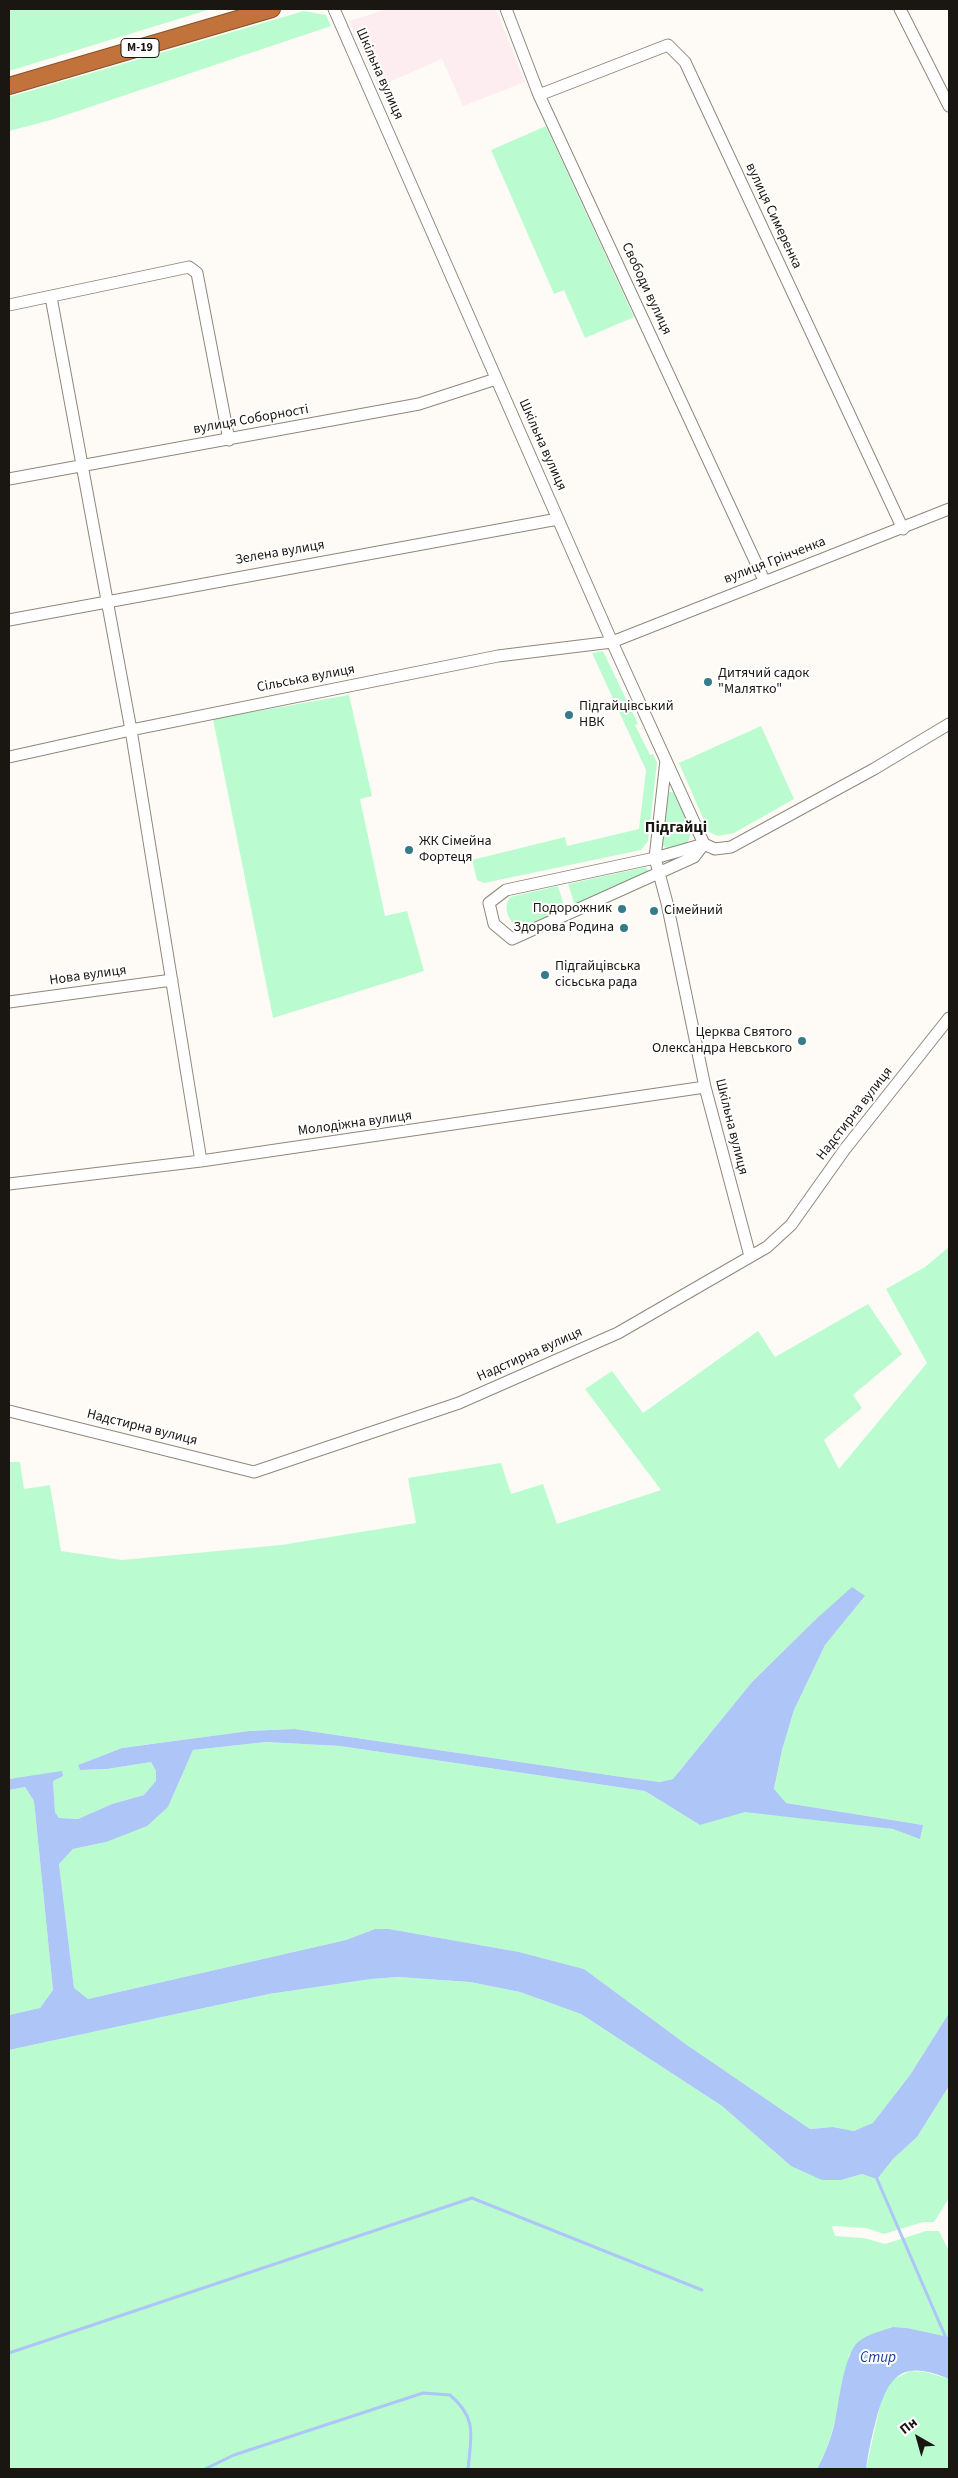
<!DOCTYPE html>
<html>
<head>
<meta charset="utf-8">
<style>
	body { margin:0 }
	#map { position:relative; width:958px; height:2478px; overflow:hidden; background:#fefbf6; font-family:"Source Sans 3",sans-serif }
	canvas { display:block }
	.frame { position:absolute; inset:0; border:10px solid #1a1713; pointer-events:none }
	.north { position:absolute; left:893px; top:2413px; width:50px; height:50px; -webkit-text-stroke:4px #fff; paint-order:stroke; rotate:322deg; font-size:14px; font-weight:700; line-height:20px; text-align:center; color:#1a1713 }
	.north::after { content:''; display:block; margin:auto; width:18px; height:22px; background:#1a1713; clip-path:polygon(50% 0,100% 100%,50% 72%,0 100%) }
</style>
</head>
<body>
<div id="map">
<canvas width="958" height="2478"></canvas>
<div class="frame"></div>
<div class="north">Пн</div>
</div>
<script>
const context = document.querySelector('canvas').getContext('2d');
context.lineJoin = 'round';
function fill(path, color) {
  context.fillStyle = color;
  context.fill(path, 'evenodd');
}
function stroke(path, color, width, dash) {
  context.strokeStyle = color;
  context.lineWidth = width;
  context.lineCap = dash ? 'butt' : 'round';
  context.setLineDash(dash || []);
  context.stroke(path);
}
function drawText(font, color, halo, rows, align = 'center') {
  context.font = font + ' "Source Sans 3",sans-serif';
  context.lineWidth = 4;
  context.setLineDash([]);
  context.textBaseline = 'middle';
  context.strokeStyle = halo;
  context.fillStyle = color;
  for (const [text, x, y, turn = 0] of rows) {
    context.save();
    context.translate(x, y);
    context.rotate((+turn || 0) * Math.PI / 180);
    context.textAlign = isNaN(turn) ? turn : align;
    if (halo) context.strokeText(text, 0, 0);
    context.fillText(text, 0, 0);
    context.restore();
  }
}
const commercial = new Path2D(`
	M388,9H496L525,82L463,106L442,59L378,87L349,21Z`);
const green = new Path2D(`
	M9,9H211L9,71Z
	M304,11L326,15L331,26L51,120L9,131V97Z
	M546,126L634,317L585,338L564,290L554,294L491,150Z
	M603,651L638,724L635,725L650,755L653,754L657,763L648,841L641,850L484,883L477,880L472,860L565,837L567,846L639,829L646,770L592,653Z
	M349,695L372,796L360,799L385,916L407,911L424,971L273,1018L213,719Z
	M761,726L794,799L734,833L718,836L709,832L679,763Z
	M669,792H673L692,831L687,844L668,849L662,845Z
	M646,867L649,874L575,905L568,884Z
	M558,886L565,909L518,929C509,920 502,909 510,897Z
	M949,1247V2013L910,2075L873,2124L854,2131L833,2127L810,2129L687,2045L584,1969L519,1952L389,1929H375L346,1940L88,1999L74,1989L59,1864L73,1849L106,1842L168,1807L193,1750L266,1742L340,1746L645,1791L700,1825L745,1811L893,1829L919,1838L923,1825L786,1803L774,1790L782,1750L794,1710L825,1645L864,1597L853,1588L815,1620L752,1682L673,1779L660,1782L622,1777L295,1729L249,1731L122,1748L78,1765L80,1770L107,1769L151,1762L156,1771L157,1781L144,1795L112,1804L78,1819L59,1818L55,1812L53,1781L27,1777L9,1779V1462H20L24,1489L50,1485L61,1551L122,1560L281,1545L416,1523L408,1478L501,1463L511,1494L543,1484L557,1524L661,1490L585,1389L612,1371L643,1413L758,1331L775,1357L868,1304L902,1354L853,1395L862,1408L824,1440L839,1469L927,1363L886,1289L925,1267Z
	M25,1787L34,1801L53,1990L40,2008L9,2015V1790Z
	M398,1977L470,1982L520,1992L581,2014L722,2106L791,2166L841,2180L862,2174L877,2178L893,2159L917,2137L949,2086V2198L934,2222H923L884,2234L866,2228L832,2226L835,2236L864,2238L885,2244L926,2231H939L949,2251V2337L907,2328L893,2327L849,2355C841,2393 836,2434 817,2469H9V2050L269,1994L371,1979Z
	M910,2371L926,2372L949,2379V2469H866L882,2396L890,2381Z`);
const water = new Path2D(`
	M852,1587L865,1596L825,1645L794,1710L782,1750L774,1789L786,1803L923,1825L920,1839L893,1829L745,1812L700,1825L645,1791L340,1746L266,1742L193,1750L168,1807L147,1826L106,1842L73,1849L59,1864L74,1988L88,1999L346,1940L375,1929H389L519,1952L584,1969L687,2045L810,2129L833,2127L854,2131L873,2123L910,2075L949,2013V2086L917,2137L893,2159L877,2179L862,2174L841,2180H822L791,2166L722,2106L581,2014L520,1992L470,1982L398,1977L371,1979L269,1994L9,2050V2015L40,2008L53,1990L34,1801L25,1787L9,1790V1779L62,1771L63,1776L53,1781L55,1812L59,1818L78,1819L112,1804L144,1795L156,1781V1771L151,1762L107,1769L80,1770L78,1765L122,1748L249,1731L295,1729L622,1777L660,1782L673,1779L752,1682L815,1620Z
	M893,2327L907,2328L949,2337V2379C902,2359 888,2375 876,2420C872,2436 868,2452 866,2469H817C824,2456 830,2441 834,2426C839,2405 843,2356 858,2342C868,2334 881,2331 893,2327Z`);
const stream = new Path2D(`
	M877,2179L949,2345
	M9,2353L472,2198L702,2290
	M205,2469L234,2455L423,2393L450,2395C478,2419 471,2436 468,2469`);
const minor = new Path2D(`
	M334,9L612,642L704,844
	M506,9L539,95L764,580
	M900,9L949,106
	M539,95L668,45L685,62L903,529
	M51,297L131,730L201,1161
	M9,305L189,267L197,273L229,440
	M9,479L419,404L496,379
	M9,620L558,519
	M9,757L131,730L498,656L612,642L949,509
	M666,760L655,858L667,903L705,1087L750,1256
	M704,844L694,857L512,939L494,924L489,903L506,890L655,858Z
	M704,844L715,849L731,847L874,769L949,724
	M9,1002L172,980
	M9,1184L201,1161L705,1087
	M9,1411L254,1472L459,1403L618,1333L767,1247L791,1225L845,1149L949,1018`);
const highway = new Path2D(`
	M9,86L272,9`);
const markers = [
	[708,682,5,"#367b89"],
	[569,715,5,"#367b89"],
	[409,850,5,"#367b89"],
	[622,909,5,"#367b89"],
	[654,911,5,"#367b89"],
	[624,928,5,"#367b89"],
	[545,975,5,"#367b89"],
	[802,1041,5,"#367b89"]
];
const shields = [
	[140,48,38]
];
const shieldNames = [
	["М-19",140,48]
];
const streetNames = [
	["Шкільна вулиця",379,74,66],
	["вулиця Симеренка",773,216,65],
	["Свободи вулиця",646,289,65],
	["вулиця Соборності",251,420,-10],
	["Шкільна вулиця",542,445,66],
	["Зелена вулиця",280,553,-10],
	["вулиця Грінченка",775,561,-21],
	["Сільська вулиця",306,679,-11],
	["Нова вулиця",88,976,-8],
	["Надстирна вулиця",855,1114,-52],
	["Молодіжна вулиця",355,1124,-8],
	["Шкільна вулиця",731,1127,76],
	["Надстирна вулиця",530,1355,-24],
	["Надстирна вулиця",142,1428,14]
];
const poiNames = [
	["Дитячий садок",718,674],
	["\"Малятко\"",718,690],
	["Підгайцівський",579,707],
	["НВК",579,723],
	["ЖК Сімейна",419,842],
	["Фортеця",419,858],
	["Подорожник",612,909,"right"],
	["Сімейний",664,911],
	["Здорова Родина",614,928,"right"],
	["Підгайцівська",555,967],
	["сісьська рада",555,983],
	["Церква Святого",792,1033,"right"],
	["Олександра Невського",792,1049,"right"]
];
const waterNames = [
	["Стир",878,2359]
];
const quarterNames = [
	["Підгайці",676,828]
];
fill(commercial, '#fdedf0');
fill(green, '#bafcd0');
fill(water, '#adc5f7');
stroke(stream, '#adc5f7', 3);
stroke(minor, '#8f877c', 13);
stroke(highway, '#87522d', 18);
stroke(minor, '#fff', 11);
stroke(highway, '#c2723b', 16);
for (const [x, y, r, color] of markers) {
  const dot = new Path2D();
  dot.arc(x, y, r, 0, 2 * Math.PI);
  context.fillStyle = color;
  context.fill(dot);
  stroke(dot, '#fff', 2);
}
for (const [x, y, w] of shields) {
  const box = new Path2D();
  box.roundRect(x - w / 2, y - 9.5, w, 19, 4);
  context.fillStyle = '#fff';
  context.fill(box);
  stroke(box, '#1a1713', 1);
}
drawText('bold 12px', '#1a1713', null, shieldNames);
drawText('14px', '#1a1713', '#fff', streetNames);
drawText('14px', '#1a1713', '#fff', poiNames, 'left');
drawText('italic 15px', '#1a3d99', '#fff', waterNames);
drawText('bold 16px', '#1a1713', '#fff', quarterNames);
</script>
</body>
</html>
